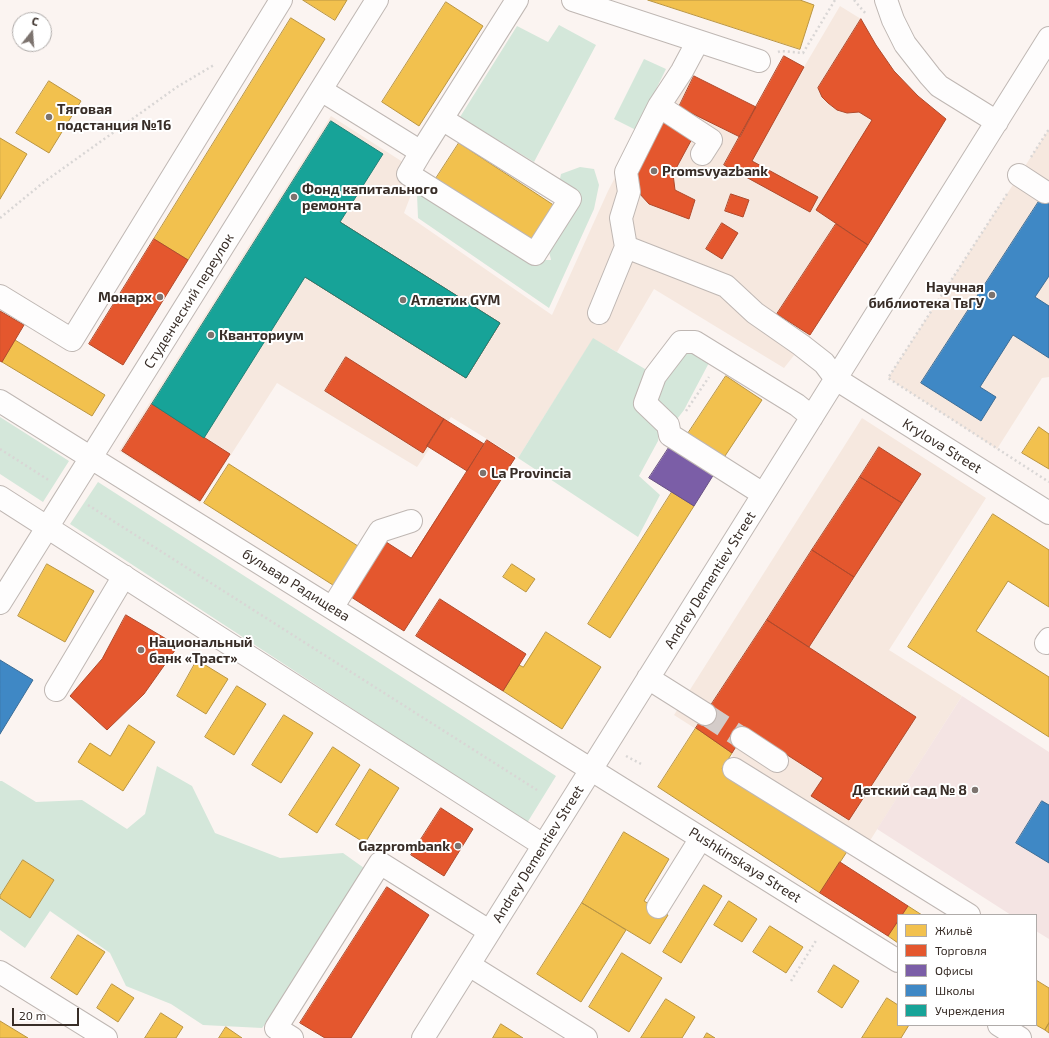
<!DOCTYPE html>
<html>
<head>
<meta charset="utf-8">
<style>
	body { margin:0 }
	#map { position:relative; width:1049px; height:1038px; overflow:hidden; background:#fbf4f1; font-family:"Exo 2",sans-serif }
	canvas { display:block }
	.legend { position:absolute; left:897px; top:914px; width:140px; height:112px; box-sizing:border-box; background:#fff; border:1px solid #afaba9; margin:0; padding:5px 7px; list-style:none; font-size:12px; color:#382d27 }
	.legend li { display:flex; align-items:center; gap:8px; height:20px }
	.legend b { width:20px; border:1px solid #afaba9 }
	.north { position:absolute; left:12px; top:12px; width:40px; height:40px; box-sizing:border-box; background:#fff; border:1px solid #afaba9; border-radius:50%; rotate:17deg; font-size:11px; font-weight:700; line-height:16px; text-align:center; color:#382d27 }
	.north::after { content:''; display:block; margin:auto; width:14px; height:18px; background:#7c736e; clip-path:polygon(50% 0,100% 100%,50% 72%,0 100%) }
	.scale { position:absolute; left:12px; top:1008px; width:67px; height:18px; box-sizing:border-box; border:2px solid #382d27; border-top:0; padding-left:5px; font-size:12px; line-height:14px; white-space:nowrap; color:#382d27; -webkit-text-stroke:3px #fff; paint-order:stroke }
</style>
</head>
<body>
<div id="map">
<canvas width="1049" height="1038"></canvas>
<ul class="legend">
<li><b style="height:11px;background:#f2c14e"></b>Жильё</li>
<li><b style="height:11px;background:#e4572e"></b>Торговля</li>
<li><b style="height:11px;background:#7b5ea7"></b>Офисы</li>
<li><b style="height:11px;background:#3f88c5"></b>Школы</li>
<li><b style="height:11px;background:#17a398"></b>Учреждения</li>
</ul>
<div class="north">С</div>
<div class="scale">20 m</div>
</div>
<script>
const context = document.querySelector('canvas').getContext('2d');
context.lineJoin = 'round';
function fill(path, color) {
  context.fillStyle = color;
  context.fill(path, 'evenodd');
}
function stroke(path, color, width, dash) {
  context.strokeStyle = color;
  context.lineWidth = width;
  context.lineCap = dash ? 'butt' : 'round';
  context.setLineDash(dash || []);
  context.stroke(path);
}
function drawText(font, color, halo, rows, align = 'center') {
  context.font = font + ' "Exo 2",sans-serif';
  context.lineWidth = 4;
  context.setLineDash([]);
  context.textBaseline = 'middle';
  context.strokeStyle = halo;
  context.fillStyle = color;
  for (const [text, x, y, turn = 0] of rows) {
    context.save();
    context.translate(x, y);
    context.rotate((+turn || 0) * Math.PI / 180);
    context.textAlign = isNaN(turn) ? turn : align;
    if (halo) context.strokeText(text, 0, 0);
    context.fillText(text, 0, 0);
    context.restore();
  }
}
const built = new Path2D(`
	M840,6L861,19L876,45L894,71L918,96L946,119L868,245L810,335L784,368L654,289L617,352L593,339L518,458L451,417L417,467L277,383L200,503L119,451L331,116L409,166L414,187L404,213L552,315L608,191L672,67L756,107L784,56L804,67Z
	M1049,129V377L1042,378L997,449L888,378Z
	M862,418L986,498L889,650L962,696L864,850L734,769L732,752L674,715Z`);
const education = new Path2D(`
	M962,696L1049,752V939L1036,931V915H1011L877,829Z`);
const green = new Path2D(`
	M559,25L596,45L534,162L460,117L517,26L548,42Z
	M644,59L666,69L636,130L614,119Z
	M580,167L594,169L599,185L594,209L549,308L418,218L417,194L424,190L537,260H551L547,243L561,174Z
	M593,338L645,369L669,370L686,348L711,359L684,410L674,423L662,415L658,441L639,476L660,495L638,537L518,458Z
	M0,417L69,461L43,502L0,474Z
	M98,482L556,776L527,823L70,524Z
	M157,766L192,786L215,833L280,858L343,853L364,868L344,902L321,935L294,988L262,1028L203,1025L171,1004L126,986L110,953L50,911L25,948L0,930V781H2L36,802L82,800L127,829L145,814Z`);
const homes = new Path2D(`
	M303,0H347L335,20Z
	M648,0H800L814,5L800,49Z
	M446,2L483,26L419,126L382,102Z
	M291,18L325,39L188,260L154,239Z
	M49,81L81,101L49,153L16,133Z
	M0,138L27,154L0,199Z
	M459,143L555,206L531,243L435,180Z
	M15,340L105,395L92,416L2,362Z
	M726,376L762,400L723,459L687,435Z
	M1039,427L1049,434V469L1022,453Z
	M229,464L361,548L336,587L204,503Z
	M672,492L694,506L610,638L588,624Z
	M993,514L1049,550V607L1008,581L976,631L1049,677V737L908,647Z
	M47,564L94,591L65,642L18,616Z
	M512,564L535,579L526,592L503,577Z
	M546,632L601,667L562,729L503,691L519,665L523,667Z
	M197,660L228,679L206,714L177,696Z
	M237,686L266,704L234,755L205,737Z
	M284,715L313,733L281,783L252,765Z
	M129,725L155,742L123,791L78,762L90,743L110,756Z
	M696,728L732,753L722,769L848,850L820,893L658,787Z
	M333,747L360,765L317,833L289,815Z
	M370,769L399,788L365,843L336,825Z
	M624,832L669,859L644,901L668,915L650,944L582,903Z
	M23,860L54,880L30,918L0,898V896Z
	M704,885L722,896L681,963L663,952Z
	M729,901L757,919L742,942L714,925Z
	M582,903L626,930L581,1002L537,974Z
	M908,906L922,915H902Z
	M898,921V943L888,936Z
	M770,926L803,947L786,973L753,952Z
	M78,935L105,952L77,995L51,978Z
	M622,953L662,978L629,1032L589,1007Z
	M834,965L859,981L842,1008L818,992Z
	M1036,980L1049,988V1023L1045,1030L1036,1025Z
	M112,984L134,998L118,1022L97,1008Z
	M887,998L898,1005V1025H909L901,1038H862Z
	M666,999L695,1017L682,1038H641Z
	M161,1013L183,1027L176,1038H145Z
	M0,1021L28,1038H0Z
	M1049,1023V1033L1045,1030Z
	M501,1024L523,1038H493Z
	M226,1027L242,1038H219Z
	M707,1033L715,1038H704Z`);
const shops = new Path2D(`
	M861,19L876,45L894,71L918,96L946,119L868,245L816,210L872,120L859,112L847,113L837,110L828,103L822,97L818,88Z
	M784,56L804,67L752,161L818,197L810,212L724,165Z
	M694,76L756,107L740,137L679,107Z
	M659,117L693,137L673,174L675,190L695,200L689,219L649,204L639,193L633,168Z
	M731,194L749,200L743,217L725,211Z
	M340,222L500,323L466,378L305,277Z
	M722,223L738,233L722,259L706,249Z
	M836,224L868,245L810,335L777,314Z
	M154,239L188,260L123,365L89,344Z
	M0,311L24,325L2,362L0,361Z
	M346,357L444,419L423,453L325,391Z
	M152,404L230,454L200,501L122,451Z
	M444,419L484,444L467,471L427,446Z
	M487,440L515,458L404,631L348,595L383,540L411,558Z
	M879,447L921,474L902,503L860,477Z
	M860,477L902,503L854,577L812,550Z
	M812,550L854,577L809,647L767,620Z
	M440,599L526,654L503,691L416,636Z
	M126,615L178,646L144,694L107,730L70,696L102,659Z
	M767,620L916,717L849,820L811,796L823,778L747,729L732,753L696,728Z
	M441,808L473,829L444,876L411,855Z
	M840,862L908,906L902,915H898V921L888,936L820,893Z
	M387,887L429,915L351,1038H325L300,1023Z`);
const offices = new Path2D(`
	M670,446L714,474L694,506L649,478Z`);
const schools = new Path2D(`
	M1045,192L1049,195V276L1035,297L1049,306V358L1013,335L980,387L996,397L981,421L921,383Z
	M0,660L33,680L0,734Z
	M1042,801L1049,805V863L1016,843Z`);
const public = new Path2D(`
	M331,121L383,154L340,222L500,323L466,378L305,277L204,438L152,404Z`);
const minorTunnel = new Path2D(`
	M705,714L742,738`);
const path = new Path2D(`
	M854,0L866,14
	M778,52L781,51L803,53L835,0
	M1031,157L1049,129
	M1007,194L888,378L1049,482
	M0,218L44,182L177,87L214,65
	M686,411L709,377
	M0,449L50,481
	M88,505L537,790
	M626,756L643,765
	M791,981L817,939`);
const minor = new Path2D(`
	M573,0L759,61
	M886,0L893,20L905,44L930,76L939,86L997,122
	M321,90L421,152L517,0
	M659,106L682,71L698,41
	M421,152L408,174L535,254L570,199L442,119
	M1019,175L1045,192
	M626,247L621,218L629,192L626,172L659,106L711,140L702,154
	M0,296L72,340L281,0
	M599,313L626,247L726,286L755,313L801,345L824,363L836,379L1049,513
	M0,401L898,961
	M763,494L670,435L668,425L645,403L655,376L681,342H695L797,405L812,417
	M0,497L543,845
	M0,603L377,0
	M332,608L380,531L411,521
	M1046,643L1049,639
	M648,678L705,714
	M56,690L124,576
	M742,738L777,761
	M734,769L969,915
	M658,907L701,838
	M469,965L586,1038
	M0,972L106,1038
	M999,1025L1020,1038
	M292,1038L276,1028L380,863L489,931
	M423,1038L1049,38`);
const markers = [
	[49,117,4,"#7c736e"],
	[654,171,4,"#7c736e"],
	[294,197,4,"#7c736e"],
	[992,295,4,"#7c736e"],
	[160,297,4,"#7c736e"],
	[403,300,4,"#7c736e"],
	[211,335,4,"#7c736e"],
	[483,473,4,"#7c736e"],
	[141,650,4,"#7c736e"],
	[975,790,4,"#7c736e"],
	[458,846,4,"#7c736e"]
];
const poiNames = [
	["Тяговая",57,109],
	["подстанция №16",57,125],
	["Promsvyazbank",662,171],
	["Фонд капитального",302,189],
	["ремонта",302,205],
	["Научная",984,287,"right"],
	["библиотека ТвГУ",984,303,"right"],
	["Монарх",152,297,"right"],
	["Атлетик GYM",411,300],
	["Кванториум",219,335],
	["La Provincia",491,473],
	["Национальный",149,642],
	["банк «Траст»",149,658],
	["Детский сад № 8",967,790,"right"],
	["Gazprombank",450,846,"right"]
];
const streetNames = [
	["Студенческий переулок",189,301,-58],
	["Krylova Street",942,446,32],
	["Andrey Dementiev Street",710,580,-58],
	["бульвар Радищева",296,585,32],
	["Andrey Dementiev Street",538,854,-58],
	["Pushkinskaya Street",745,865,32]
];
fill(built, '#f6e8df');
fill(education, '#f4e4e3');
fill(green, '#d4e7da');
fill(homes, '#f2c14e');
stroke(homes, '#ba9542', 1);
fill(shops, '#e4572e');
stroke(shops, '#b04a2c', 1);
fill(offices, '#7b5ea7');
stroke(offices, '#674f81', 1);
fill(schools, '#3f88c5');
stroke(schools, '#3d6d96', 1);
fill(public, '#17a398');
stroke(public, '#218076', 1);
stroke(minorTunnel, '#d4ccc9', 22, [22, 11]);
stroke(minor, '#bfb7b3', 24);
stroke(path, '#d9d6d5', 2.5, [2, 3]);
stroke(minor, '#fefdfd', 22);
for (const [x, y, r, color] of markers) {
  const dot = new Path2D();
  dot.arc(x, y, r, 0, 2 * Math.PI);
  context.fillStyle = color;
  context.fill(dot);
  stroke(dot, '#fff', 1.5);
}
drawText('bold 14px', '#382d27', '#fff', poiNames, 'left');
drawText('14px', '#382d27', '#fff', streetNames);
</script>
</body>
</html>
